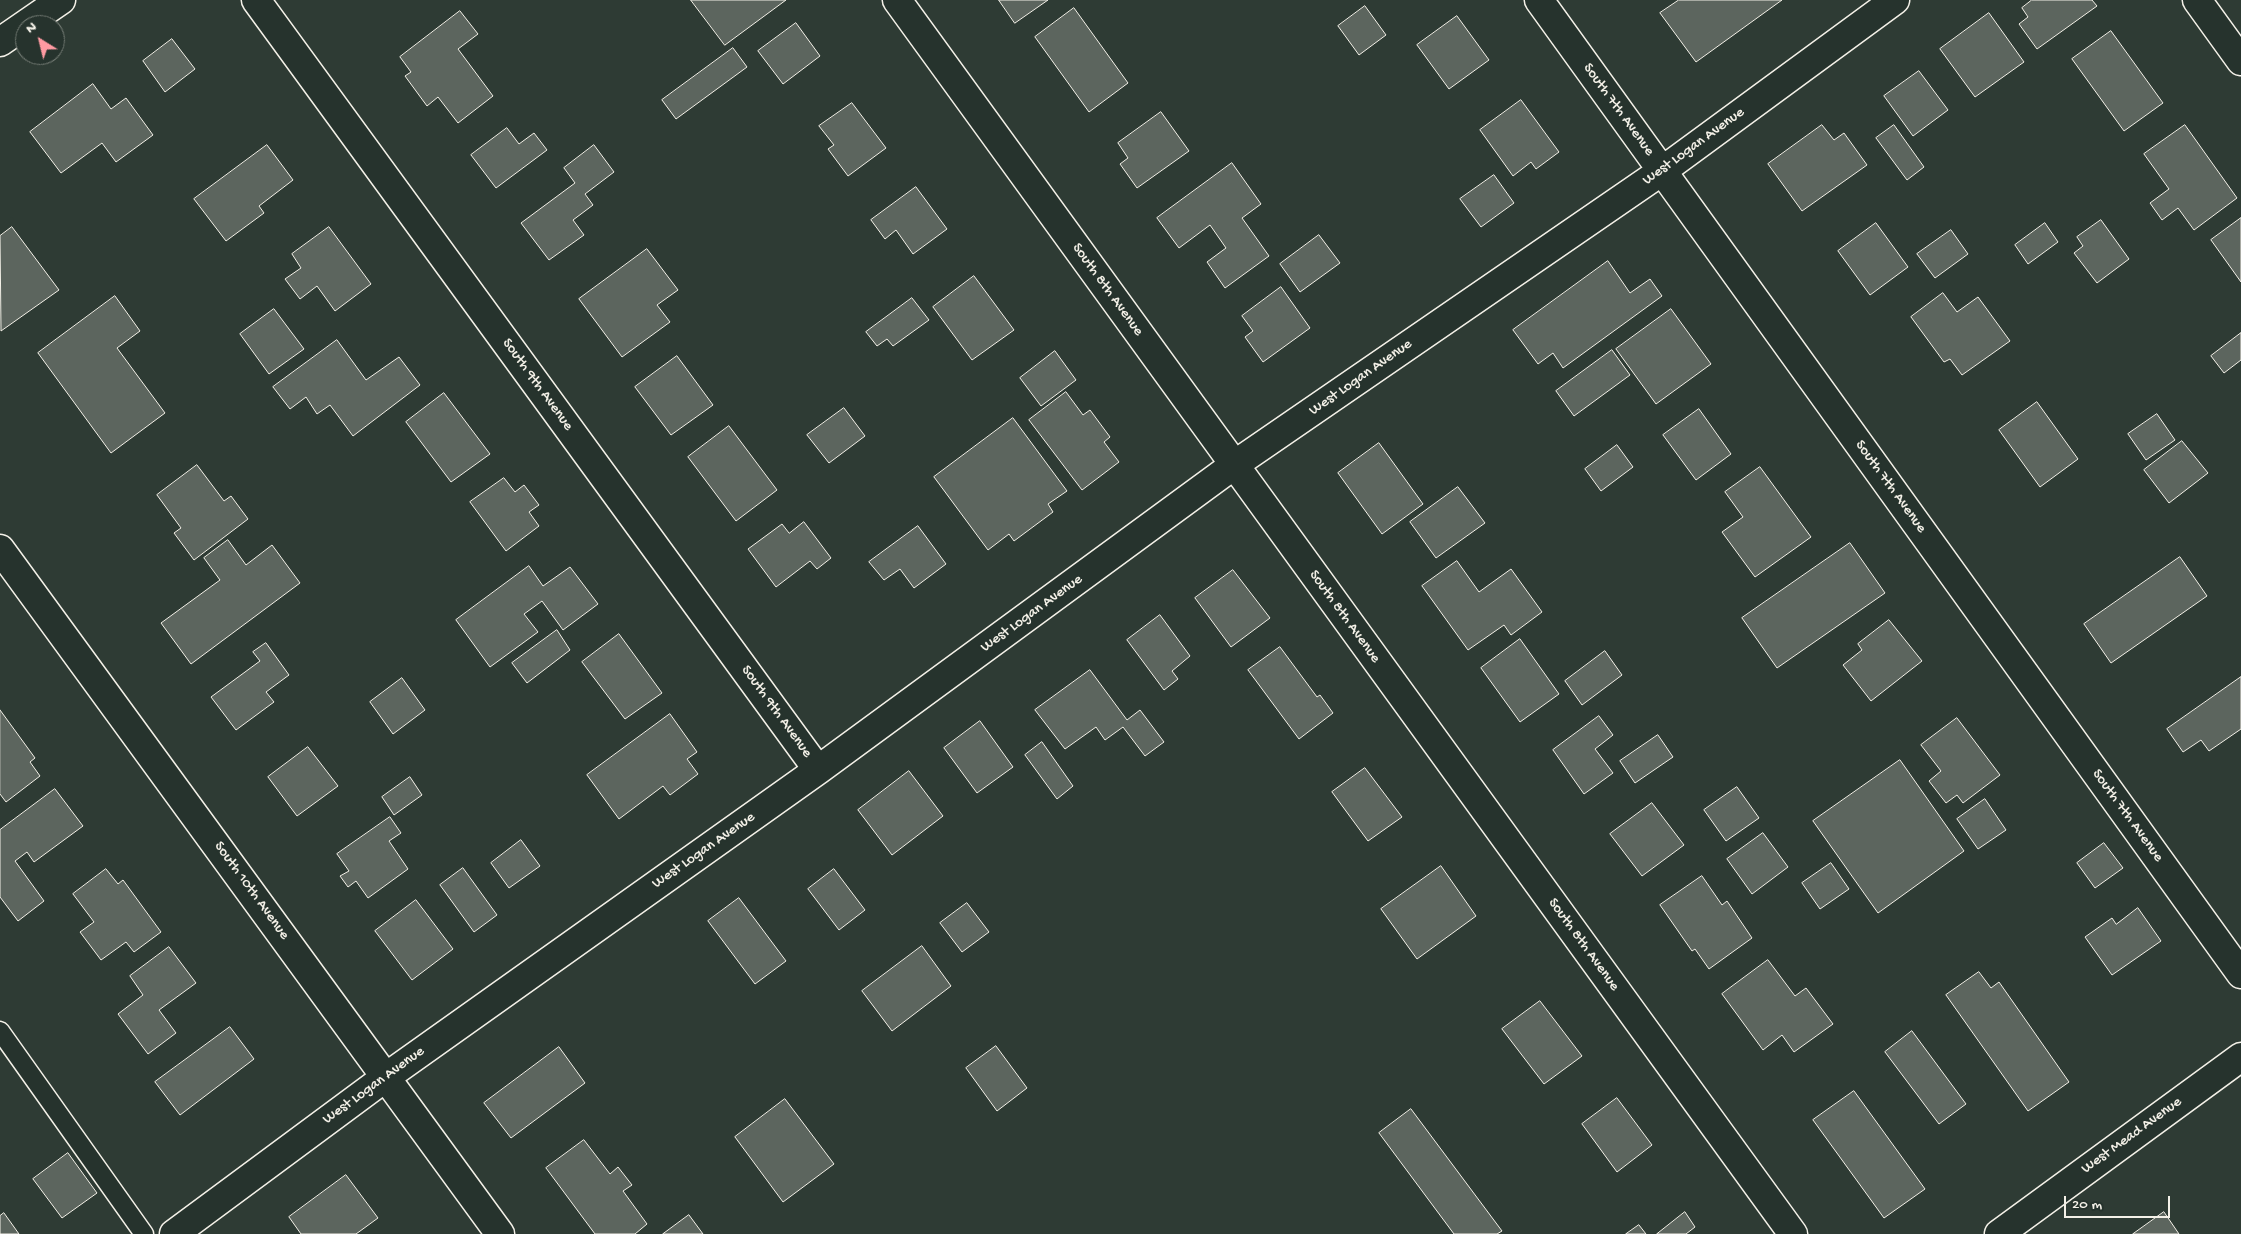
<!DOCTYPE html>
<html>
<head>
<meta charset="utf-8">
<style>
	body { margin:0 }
	#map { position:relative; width:2241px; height:1234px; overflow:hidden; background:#2e3b34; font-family:"Gochi Hand",sans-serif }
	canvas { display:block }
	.north { position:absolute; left:15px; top:15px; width:50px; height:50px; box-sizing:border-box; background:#26332d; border:1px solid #787f78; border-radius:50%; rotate:324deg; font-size:14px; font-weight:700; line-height:20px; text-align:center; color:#f4f1e8 }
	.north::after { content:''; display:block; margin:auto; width:18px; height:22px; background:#ff9aa2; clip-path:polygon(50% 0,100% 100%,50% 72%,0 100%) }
	.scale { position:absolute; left:2064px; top:1196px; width:106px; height:22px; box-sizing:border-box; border:2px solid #f4f1e8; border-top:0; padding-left:6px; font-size:15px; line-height:18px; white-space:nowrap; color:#f4f1e8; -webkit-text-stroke:4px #26332d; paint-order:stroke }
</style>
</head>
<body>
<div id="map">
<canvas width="2241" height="1234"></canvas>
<div class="north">N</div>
<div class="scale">20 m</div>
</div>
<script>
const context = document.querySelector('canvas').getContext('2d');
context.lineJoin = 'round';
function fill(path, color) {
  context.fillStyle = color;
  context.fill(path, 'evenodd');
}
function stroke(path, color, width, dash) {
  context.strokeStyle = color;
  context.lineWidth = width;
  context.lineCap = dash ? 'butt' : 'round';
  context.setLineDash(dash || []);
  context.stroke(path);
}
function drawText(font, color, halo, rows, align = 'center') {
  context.font = font + ' "Gochi Hand",sans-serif';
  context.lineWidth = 4;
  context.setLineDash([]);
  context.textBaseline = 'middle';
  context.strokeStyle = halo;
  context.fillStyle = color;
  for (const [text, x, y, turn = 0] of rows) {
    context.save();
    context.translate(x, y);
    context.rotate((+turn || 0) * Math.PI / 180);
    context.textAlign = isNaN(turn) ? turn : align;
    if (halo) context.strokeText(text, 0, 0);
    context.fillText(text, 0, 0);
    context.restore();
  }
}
const building = new Path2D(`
	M691,0H786L725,45Z
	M999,0H1048L1015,23Z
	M1679,0H1782L1696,62L1660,13Z
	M2032,0H2092L2097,6L2037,49L2019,24L2028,17L2022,8Z
	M1365,6L1386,35L1359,55L1338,26Z
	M1074,8L1128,83L1089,112L1035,37Z
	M460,11L478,34L458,49L493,96L458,123L438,97L427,106L405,76L411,72L400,57Z
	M1989,13L2024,62L1975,97L1940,49Z
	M1457,16L1489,60L1449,89L1417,45Z
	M796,23L820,56L783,84L758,51Z
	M2111,31L2163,103L2124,131L2072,59Z
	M172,39L195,69L165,92L143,61Z
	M733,48L747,67L676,119L662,100Z
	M1919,71L1948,110L1913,136L1884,96Z
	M93,84L111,109L126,98L153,135L116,162L102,143L61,173L30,132Z
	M1521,100L1559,152L1536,169L1531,162L1513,176L1480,130Z
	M852,103L886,148L848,176L828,149L834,145L819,126Z
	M1161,112L1189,151L1137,188L1120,164L1128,158L1118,143Z
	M1822,125L1834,140L1844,133L1867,165L1802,211L1768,164Z
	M1894,125L1924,167L1907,180L1876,138Z
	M2185,125L2237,198L2194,230L2178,208L2162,220L2150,203L2169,189L2144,154Z
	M507,128L519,144L534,133L547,150L496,188L471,155Z
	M267,145L293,180L259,206L264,213L226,241L194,199Z
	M594,145L614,172L585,194L593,205L573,220L584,235L549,260L521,223L575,183L564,168Z
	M1232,163L1261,204L1242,218L1269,256L1225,288L1207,262L1226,248L1210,225L1179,248L1157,218Z
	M1494,175L1514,203L1481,227L1460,199Z
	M916,187L947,229L913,254L896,230L885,239L871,220Z
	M2241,218V282L2211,240Z
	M2101,220L2129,259L2097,283L2074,253L2083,246L2077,237Z
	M1876,223L1908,267L1870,295L1838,251Z
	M2045,223L2058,242L2028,264L2015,245Z
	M12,227L59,290L1,331L0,236Z
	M329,227L371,284L335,311L317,286L300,299L285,279L301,268L292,254Z
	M1951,230L1968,254L1935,278L1917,254Z
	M1319,235L1340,263L1300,292L1280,264Z
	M647,249L678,290L657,305L670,322L622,357L579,299Z
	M1608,261L1630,293L1650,279L1662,296L1563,368L1553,353L1538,364L1513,330Z
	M974,276L1014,330L972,360L933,307Z
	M1281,287L1310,328L1263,362L1245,337L1253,331L1242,316Z
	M1943,293L1957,312L1978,297L2010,341L1962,375L1950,359L1944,362L1911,317Z
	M115,296L140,331L117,348L165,413L111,453L38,353Z
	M912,298L929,320L893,346L887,339L877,346L866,332Z
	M274,309L304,349L269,374L240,334Z
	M1671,309L1711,364L1656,404L1616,349Z
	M2241,333V360L2224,373L2211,356Z
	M337,340L366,380L399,357L420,385L353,436L330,405L317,414L306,397L290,409L273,387Z
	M1612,350L1630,375L1574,416L1556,391Z
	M1055,351L1076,380L1041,406L1020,378Z
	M677,356L713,405L671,435L635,387Z
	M1066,392L1083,415L1090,410L1110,437L1104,442L1119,462L1082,490L1029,420Z
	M444,393L490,454L451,482L406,422Z
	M2037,402L2078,459L2040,487L1999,430Z
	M844,408L865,436L829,463L807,435Z
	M1699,409L1731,454L1696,480L1663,435Z
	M2157,414L2175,440L2146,460L2128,434Z
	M1013,418L1067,491L1048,504L1053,512L1014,541L1009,534L988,550L934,477Z
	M729,426L777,490L736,521L688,457Z
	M2182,441L2208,473L2169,503L2144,470Z
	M1379,443L1423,504L1382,534L1338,473Z
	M1617,445L1633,467L1601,491L1585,469Z
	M197,465L224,501L231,496L248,519L194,560L174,533L181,528L157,495Z
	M1760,467L1811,537L1755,577L1722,532L1743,517L1725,492Z
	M504,478L515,492L524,485L539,505L529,512L539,526L506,551L470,502Z
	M1458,487L1485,523L1436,558L1410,522Z
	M804,522L831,558L817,569L810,561L776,587L748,549L782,524L789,533Z
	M918,526L946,564L914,588L900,569L884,580L869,562Z
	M228,540L246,565L272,545L300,583L191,664L161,623L220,580L204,558Z
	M1850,543L1885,593L1777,668L1742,618Z
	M2180,557L2207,596L2111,663L2084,624Z
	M1457,561L1479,592L1511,569L1542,612L1511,635L1504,625L1468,650L1422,586Z
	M529,566L543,586L570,567L598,604L563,630L542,601L524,614L538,632L490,667L456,620Z
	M1233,570L1270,618L1231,647L1195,598Z
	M1160,615L1190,656L1172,671L1178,679L1164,690L1127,640Z
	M1889,620L1922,661L1871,701L1843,665L1862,650L1858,644Z
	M557,630L570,650L527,683L512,663Z
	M619,634L662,693L625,719L582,662Z
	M1520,639L1559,694L1520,722L1481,668Z
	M266,643L289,675L266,692L274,702L236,730L211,697L260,661L253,652Z
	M1280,647L1317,697L1320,695L1333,713L1299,739L1248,670Z
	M1605,651L1622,675L1582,705L1565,681Z
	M1090,670L1127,720L1140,710L1164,742L1145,756L1123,727L1105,740L1096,727L1065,749L1035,710Z
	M2241,677V729L2209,751L2201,740L2183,752L2167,729Z
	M402,678L425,710L393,734L370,702Z
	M0,710L35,758L30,762L40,776L6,802L0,794Z
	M670,714L697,752L687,759L698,774L670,795L663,786L619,819L587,775Z
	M1599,716L1613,735L1595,749L1613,773L1584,794L1553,750Z
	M1957,718L2000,775L1963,803L1957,795L1946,803L1929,781L1941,771L1921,745Z
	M980,721L1013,767L977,793L944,748Z
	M1658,735L1673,757L1635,783L1620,761Z
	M1042,742L1073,786L1057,799L1025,755Z
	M308,747L338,786L297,816L268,777Z
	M1900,760L1964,851L1878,913L1813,821Z
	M1365,768L1402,817L1368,841L1332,792Z
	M909,771L943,816L892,855L858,810Z
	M410,777L422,795L394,815L382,797Z
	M1737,787L1759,818L1726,841L1704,810Z
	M55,789L83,826L34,862L27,852L15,861L44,901L18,921L0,897V830Z
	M1985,799L2006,830L1978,849L1957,819Z
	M1652,803L1684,845L1642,876L1610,834Z
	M390,817L401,833L389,841L408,869L368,898L356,881L348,887L340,876L349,871L337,854Z
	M1763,833L1788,867L1752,894L1727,859Z
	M521,840L540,866L509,888L491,863Z
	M2104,843L2123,868L2095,888L2077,863Z
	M1831,863L1849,889L1820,909L1802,883Z
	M1441,866L1476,916L1417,959L1381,909Z
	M463,868L497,915L474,932L440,885Z
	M106,869L118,884L123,880L161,932L134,952L126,942L101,960L80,932L94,922L73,894Z
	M834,869L865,910L839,930L808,889Z
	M1702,876L1722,905L1727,901L1752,938L1709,969L1695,949L1692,951L1660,905Z
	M739,898L786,961L755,984L708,921Z
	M416,900L453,949L412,980L375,931Z
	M967,903L989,932L962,952L940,923Z
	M2138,908L2161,941L2112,975L2085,937L2112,918L2116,924Z
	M922,946L951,986L892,1031L862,991Z
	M169,947L196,983L159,1010L176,1033L148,1054L118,1014L143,995L130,976Z
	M1768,960L1795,996L1806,988L1833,1024L1794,1052L1782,1035L1763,1050L1722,994Z
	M1979,972L1991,988L1999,982L2069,1082L2028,1111L1946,995Z
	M1540,1001L1582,1056L1544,1084L1502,1029Z
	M230,1027L254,1059L180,1115L155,1082Z
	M1912,1031L1966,1104L1939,1124L1885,1052Z
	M996,1046L1027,1088L997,1111L966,1068Z
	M559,1047L585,1083L511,1138L484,1103Z
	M1854,1091L1925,1189L1884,1218L1813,1120Z
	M1617,1098L1652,1145L1617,1172L1582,1124Z
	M785,1099L834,1164L783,1202L735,1137Z
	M1411,1109L1502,1231L1497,1234H1454L1379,1133Z
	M584,1140L610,1174L618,1167L632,1185L623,1191L647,1224L635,1234H595L546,1168Z
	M68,1153L97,1193L62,1218L33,1179Z
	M346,1175L378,1218L356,1234H301L289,1217Z
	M1685,1212L1695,1227L1686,1234H1657Z
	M2164,1212L2179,1234H2133Z
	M4,1213L19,1234H0V1216Z
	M689,1215L703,1234H663Z
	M1639,1225L1646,1234H1626Z`);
const lane = new Path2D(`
	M0,1031L144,1234`);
const street = new Path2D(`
	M256,0L818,770
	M897,0L1793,1234
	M1539,0L2241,974
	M2197,0L2241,61
	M0,42L61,0
	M0,549L500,1234
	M174,1234L386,1077L818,770L1234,465L1662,171L1895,0`);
const secondary = new Path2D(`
	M1999,1234L2241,1057`);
const streetNames = [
	["South 7th Avenue",1618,110,54],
	["West Logan Avenue",1694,147,-36],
	["South 8th Avenue",1107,290,54],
	["West Logan Avenue",1361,378,-35],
	["South 9th Avenue",537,385,54],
	["South 7th Avenue",1890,487,54],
	["West Logan Avenue",1032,614,-36],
	["South 8th Avenue",1344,617,54],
	["South 9th Avenue",776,712,54],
	["South 7th Avenue",2127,816,54],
	["West Logan Avenue",704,851,-35],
	["South 10th Avenue",251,891,54],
	["South 8th Avenue",1583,945,54],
	["West Logan Avenue",374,1086,-36],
	["West Mead Avenue",2132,1136,-36]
];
fill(building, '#5c655e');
stroke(building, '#f4f1e8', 1);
stroke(lane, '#f4f1e8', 21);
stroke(street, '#f4f1e8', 31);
stroke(secondary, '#f4f1e8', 31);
stroke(lane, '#26332d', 18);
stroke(street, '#26332d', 28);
stroke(secondary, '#26332d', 28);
drawText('15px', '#f4f1e8', '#26332d', streetNames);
</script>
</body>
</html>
